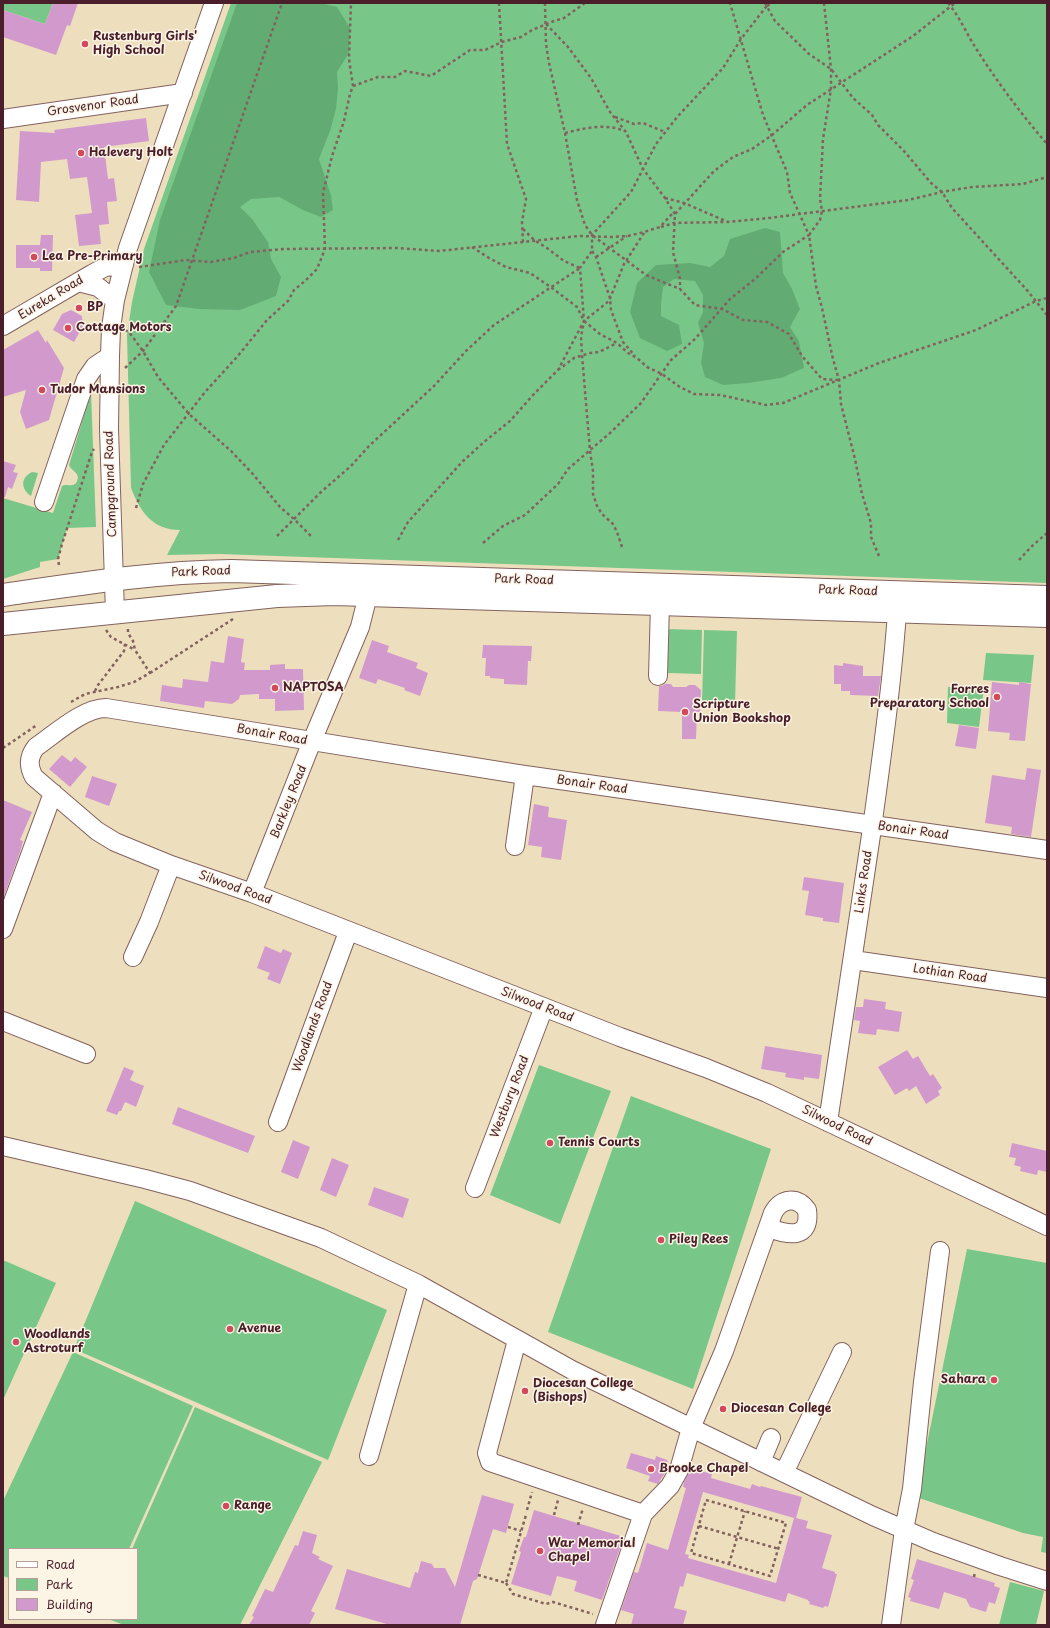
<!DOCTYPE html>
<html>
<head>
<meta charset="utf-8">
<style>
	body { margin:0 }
	#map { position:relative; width:1050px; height:1628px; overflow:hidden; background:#eddfbd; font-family:"Playpen Sans",sans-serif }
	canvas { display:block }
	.frame { position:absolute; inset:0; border:4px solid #4a1f2b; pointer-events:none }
	.legend { position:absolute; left:8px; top:1548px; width:130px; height:72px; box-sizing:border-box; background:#fcf5e5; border:1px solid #b59f9b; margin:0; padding:5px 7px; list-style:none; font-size:12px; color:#4a1f2b }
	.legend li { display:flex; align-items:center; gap:8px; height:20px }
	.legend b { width:20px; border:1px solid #b59f9b }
</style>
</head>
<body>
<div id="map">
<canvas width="1050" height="1628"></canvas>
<div class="frame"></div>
<ul class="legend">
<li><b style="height:5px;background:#fff"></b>Road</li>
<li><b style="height:11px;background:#78c788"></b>Park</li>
<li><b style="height:11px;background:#d29acc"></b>Building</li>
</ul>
</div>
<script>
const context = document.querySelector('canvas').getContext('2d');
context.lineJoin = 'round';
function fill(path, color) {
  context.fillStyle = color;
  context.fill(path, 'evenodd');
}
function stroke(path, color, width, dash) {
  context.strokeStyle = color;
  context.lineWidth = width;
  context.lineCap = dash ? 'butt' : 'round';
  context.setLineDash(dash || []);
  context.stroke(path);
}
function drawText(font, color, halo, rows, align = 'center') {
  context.font = font + ' "Playpen Sans",sans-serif';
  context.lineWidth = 3;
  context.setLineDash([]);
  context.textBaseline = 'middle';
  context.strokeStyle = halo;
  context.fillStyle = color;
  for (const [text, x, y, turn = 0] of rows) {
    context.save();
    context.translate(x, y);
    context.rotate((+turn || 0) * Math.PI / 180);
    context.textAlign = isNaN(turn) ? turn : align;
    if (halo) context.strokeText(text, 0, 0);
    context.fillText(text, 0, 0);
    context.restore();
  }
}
const green = new Path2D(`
	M3,3H53L45,24L3,10Z
	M231,3H1047V583L220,554L167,555L180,530C152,530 140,511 131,488L127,335L132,302L144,249Z
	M91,392L96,527L67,528L58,559L40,562V567L3,579V498L53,513L62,486C66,484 68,486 72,485C74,485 76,484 77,481C81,473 71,471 69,465Z
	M32,472L38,473L31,496C21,489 20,478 32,472Z
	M666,629L702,630L701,674L668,673Z
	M704,630L737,631L735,704L702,703Z
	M986,653L1034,655L1031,683L983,680Z
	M948,687H984L979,727L947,723Z
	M539,1065L611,1091L560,1224L490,1195Z
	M631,1096L771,1149L693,1389L548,1332Z
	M135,1201L387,1310L328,1460L74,1349Z
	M967,1249L1047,1263V1553L1041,1552L1043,1537L1023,1533L916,1497Z
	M3,1260L56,1283L3,1400Z
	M73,1352L193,1406L129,1549H9V1578L3,1576V1501Z
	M195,1407L322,1462L240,1625H124L108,1619H137V1549H132Z
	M1010,1582L1044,1591L1036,1625H999Z`);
const forest = new Path2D(`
	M237,3H320L337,7L350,28L349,53L337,72L338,88L336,109L330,131L319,159L331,195L333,210L321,217L303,210L279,197L251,199L240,207L252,219L268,242L271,259L281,277L276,296L240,310L199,309L166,305L149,272L160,220Z
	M765,228L780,232L783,273L792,289L800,309L790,327L799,341L804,368L781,378L748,383L723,385L705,377L701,363L704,343L698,323L703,312V295L695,281L674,279L663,287L661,304V316L679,325L682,344L667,351L640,338L630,312L637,283L656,265L690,263L710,267L724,256L730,239Z`);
const building = new Path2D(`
	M53,3H78L70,26L67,25L56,55L3,37V10L45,24Z
	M146,118L149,141L104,147L108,179L114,178L117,201L107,202L109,224L99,225L101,244L79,246L75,215L92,213L87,177L70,179L67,159L41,162L39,202L16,200L20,131L55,133L54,130Z
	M41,235H53L52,271H40V268H16V245H40Z
	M71,310L82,316L83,326L74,342L53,330L62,314Z
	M38,330L46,343L47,340L64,368L49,420L26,429L20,412L26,390L3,397V350Z
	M3,461L16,465L13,472L18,473L12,489L8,487L5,497H3Z
	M228,636L244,639L241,662L245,663L244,670H270V665L285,664V669H303L304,710L275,711V699H259V694L240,695L239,699L232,704L205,701L204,708L160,701L162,685L182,688L183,679L208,682L211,661L224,663Z
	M372,640L389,646L387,652L418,663L416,668L428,673L420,696L404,690L405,688L378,679L376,684L359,678Z
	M483,645L532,646L531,661H528L527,685L504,684V679L490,678V676H485L486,658H482Z
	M843,663L863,666V676H881L878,696L850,695V691H841V684H834V665L843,666Z
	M992,682L1019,685V682L1031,684L1025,741L1009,740L1010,733L988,731Z
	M665,684H671L673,687H686L689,685H695L701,690L700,712H697L696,739H682V712L658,711L659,686H662Z
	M959,725L979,728L976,749L955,746Z
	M62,755L71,762L75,757L87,767L70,787L49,769Z
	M1027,768L1041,770L1031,837L1011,834L1012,827L985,823L992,775L1025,780Z
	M92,776L117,784L109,806L85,797Z
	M3,800L32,812L20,840L23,841L20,852L3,899Z
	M534,804L549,807L548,817L567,820L561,860L541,857L542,847L528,845Z
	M804,877L844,883L839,923L823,921V918L805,915L809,891L802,890Z
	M265,946L281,953L283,949L292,953L280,984L267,979L270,973L257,968Z
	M864,999L886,1002L885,1009L902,1012L899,1032L877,1029L876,1035L858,1033L860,1021L854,1020L856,1007H863Z
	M765,1046L822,1055L819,1079L804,1077V1080L785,1077L786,1073L761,1069Z
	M907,1050L913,1059L918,1056L930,1076L933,1074L942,1088L938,1091L940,1095L926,1104L916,1086L909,1091L907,1088L895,1095L878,1067Z
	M124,1067L134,1071L130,1080L144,1086L136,1107L125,1102L121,1111H119L117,1115L106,1111Z
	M178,1107L255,1136L248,1153L172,1124Z
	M293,1140L310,1147L298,1179L281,1172Z
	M1012,1143L1047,1151V1172L1038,1170L1037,1175L1020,1171L1021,1167L1014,1165L1016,1158L1009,1157Z
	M332,1158L349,1165L336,1197L320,1190Z
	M374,1187L409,1199L403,1218L368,1205Z
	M631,1453L655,1460L656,1456L667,1460L669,1466L658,1484L648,1481L650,1476L626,1468Z
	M693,1469L712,1474L711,1478L750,1489L752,1484L760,1487L761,1486L802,1497L796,1518L808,1521L806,1528L832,1535L822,1568L835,1572V1574H837L828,1607L825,1606L823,1608L809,1604L810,1602L808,1601V1600L788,1593L785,1602L687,1573L683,1587L680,1586L674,1608L687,1611L683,1625H631L634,1614L621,1610L634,1572L638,1573L647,1543L668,1550L686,1488L683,1487L684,1482L689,1472L692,1473ZM703,1492L794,1518L776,1583L688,1558L689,1555L685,1554Z
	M482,1495L514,1504L506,1533L493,1529L479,1573L477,1579L473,1581L460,1625H390L335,1609L347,1569L410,1588L415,1572L418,1573L421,1561L432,1564L434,1568H445L455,1587Z
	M534,1510L624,1537L602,1600L574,1591L577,1581L557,1576L551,1596L511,1584L521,1552L519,1551L524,1537H526Z
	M303,1531L317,1535L312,1553L320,1557L318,1559L333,1566L311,1611L315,1613L309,1625H249L254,1617L252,1616L265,1589L273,1592L295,1545L298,1546Z
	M917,1559L995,1583L994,1586L1000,1588L995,1604L989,1602L986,1612L970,1607L966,1599L944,1592L939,1609L910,1601L911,1598L908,1597L914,1580L911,1579Z`);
const path = new Path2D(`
	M499,3L507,144L526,199L522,222L523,242
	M545,3L546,44L549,63L565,133L577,200L585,225L592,235L646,275L680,289L695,305L722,309L743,320L767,322L789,334L802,356L822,379L838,380
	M765,3L775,21L809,54L831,69L853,98L872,115L878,125L904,151L931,183L942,192L952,208L1026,289L1047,315
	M824,3L831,69V89L823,139L820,199L822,211L820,220L809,235L816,286L822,308L833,359L839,380L841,404L855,459L862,494L871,523V537L879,556
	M948,3C960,17 967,35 977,50C998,83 1022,115 1047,144
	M767,6L773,3
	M546,24L568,47L591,78L610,112L626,132L643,169L665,198L675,214L673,252L680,279V289
	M353,86L378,77H395L405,71L431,76L470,50H485L502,42L521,37L532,30L554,21L564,18L585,3
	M615,117L634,124L643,123L665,132
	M565,133C585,128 605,123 625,131
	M665,198L684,203L728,222L769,218L908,200L942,192L972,187L1023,184L1047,177
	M661,227L674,223L725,222
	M523,229L534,240L547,248L564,261L580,268
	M472,247L489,258L506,267L530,273L552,288L577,307L584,321L600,334L617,343L628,353L637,358L647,367L662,374L680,387L694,394L720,395L766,405L783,403L879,363L976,330L1036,301L1047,298
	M592,251L596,257L610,298L611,310L623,342L635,356
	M596,257L627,236
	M139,267L186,260L211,262L234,258L250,252L284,249L397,248L439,251L579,236L611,237L628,236L644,232L660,227L671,215L675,214L714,171L733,157L752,149L772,135L807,105L913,36L955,3
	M125,330L129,332L143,351L158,377L189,414L231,451L252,473L280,507L294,519L312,537
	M125,368L143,351L176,306L282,3
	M558,370L574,358L590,353L599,352L617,343
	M136,508L143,484L164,445L205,392L237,357L267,320L288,301L294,290L305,281L317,269L325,249L323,193L332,156L344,121L350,94L353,86L349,59L351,3
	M277,536L321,492L351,466L369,446L434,386L466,351L494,325L580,268
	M398,540L408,522L462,462L484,442L510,421L534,394L558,370L584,321L609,301L624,264L644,233
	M483,543L503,526L525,515L558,484L568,469L610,433L641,403L671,360L695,339L730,299L755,279L783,252L809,235L790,193L787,172L763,115L730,3
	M622,547L617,532L613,524L602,514L597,506L593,494V471L590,451L582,355L581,337L584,321L580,268L592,251V235L631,192L656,144L678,116L723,68L741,39L769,3
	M1019,560L1031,547L1047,533
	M59,565L58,559L62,544L92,452L94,449
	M106,630L111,637L135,650
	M150,673L233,619
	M95,691L98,685L124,651L125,644
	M71,702L85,694L118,687L134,682L150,673L135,650L133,641L128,633V628
	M3,748L37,725
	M706,1500L786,1523L770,1576L691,1553Z
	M527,1510L532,1492
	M554,1515L558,1500
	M578,1525L583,1508
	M699,1526L779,1549
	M508,1527L521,1531
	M729,1564L745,1511
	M478,1575L506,1583L526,1515
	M974,1577L975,1572
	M506,1583L513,1594L546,1604L553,1602L593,1614`);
const minor = new Path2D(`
	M3,119L183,93
	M78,282L98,287L115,300
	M3,326L92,274L105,267L124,265
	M44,502L86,379L95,366L110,356
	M115,613L109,429L110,356L111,328L115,300L128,248L214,3
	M658,676L660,604
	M515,846L525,775
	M1047,850L518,774L106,708C83,708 55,734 36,747C28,757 28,766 34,777L97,831L115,842L171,865L252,893L620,1037L706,1068L767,1093L1047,1226
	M252,893L312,741L360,627L371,583
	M3,929L53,793
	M133,957L149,922L171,865
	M853,960L1047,988
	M3,1021L86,1054
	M278,1122L348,932
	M828,1122C843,1027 857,931 871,835C882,755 893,678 898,598
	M3,1146L145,1179L190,1191L321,1238L418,1284L572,1370L873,1516L933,1542L1000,1566L1047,1581
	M475,1188L544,1007
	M517,1340L487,1453L490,1462L643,1514
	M369,1456L418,1284
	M761,1462L771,1438
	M784,1473L842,1352
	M605,1625L643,1514L670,1486L679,1470L691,1428L724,1351L773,1213C781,1198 797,1196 807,1210C811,1240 788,1235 769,1228
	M891,1625L904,1530L912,1489L923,1382L940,1251`);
const major = new Path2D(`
	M3,595C79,584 154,572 231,571L1047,597
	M3,624L277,596L334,594L1047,616`);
const markers = [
	[85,44,4,"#d1495b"],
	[81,153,4,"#d1495b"],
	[34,257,4,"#d1495b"],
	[79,308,4,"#d1495b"],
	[68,328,4,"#d1495b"],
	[42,390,4,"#d1495b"],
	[275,688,4,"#d1495b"],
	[997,697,4,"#d1495b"],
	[685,712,4,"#d1495b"],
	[550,1143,4,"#d1495b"],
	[661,1240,4,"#d1495b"],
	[230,1329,4,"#d1495b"],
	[16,1342,4,"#d1495b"],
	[994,1380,4,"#d1495b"],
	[525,1391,4,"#d1495b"],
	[723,1409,4,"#d1495b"],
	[651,1469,4,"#d1495b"],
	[226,1506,4,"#d1495b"],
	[540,1551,4,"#d1495b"]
];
const poiNames = [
	["Rustenburg Girls'",93,37],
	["High School",93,51],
	["Halevery Holt",89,153],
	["Lea Pre-Primary",42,257],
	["BP",87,308],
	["Cottage Motors",76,328],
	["Tudor Mansions",50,390],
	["NAPTOSA",283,688],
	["Forres",989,690,"right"],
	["Preparatory School",989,704,"right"],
	["Scripture",693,705],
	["Union Bookshop",693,719],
	["Tennis Courts",558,1143],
	["Piley Rees",669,1240],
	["Avenue",238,1329],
	["Woodlands",24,1335],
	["Astroturf",24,1349],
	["Sahara",986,1380,"right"],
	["Diocesan College",533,1384],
	["(Bishops)",533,1398],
	["Diocesan College",731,1409],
	["Brooke Chapel",659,1469],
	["Range",234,1506],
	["War Memorial",548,1544],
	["Chapel",548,1558]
];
const streetNames = [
	["Grosvenor Road",93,106,-8],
	["Eureka Road",51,298,-31],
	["Campground Road",111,484,-92],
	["Park Road",201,572,-2],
	["Park Road",524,580,2],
	["Park Road",848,591,2],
	["Bonair Road",272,735,10],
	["Bonair Road",592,785,8],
	["Barkley Road",289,802,-68],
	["Bonair Road",913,831,8],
	["Links Road",864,882,-82],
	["Silwood Road",235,888,20],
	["Lothian Road",950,974,8],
	["Silwood Road",537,1005,21],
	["Woodlands Road",313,1027,-70],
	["Westbury Road",510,1097,-69],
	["Silwood Road",837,1126,26]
];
fill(green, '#78c788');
fill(forest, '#62ac74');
fill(building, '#d29acc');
stroke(minor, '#83625e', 20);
stroke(major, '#83625e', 24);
stroke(path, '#83625e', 2.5, [3, 3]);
stroke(minor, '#fff', 18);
stroke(major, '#fff', 22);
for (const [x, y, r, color] of markers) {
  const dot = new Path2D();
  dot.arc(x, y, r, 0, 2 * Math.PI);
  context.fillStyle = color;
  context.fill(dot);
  stroke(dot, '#fcf5e5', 1.5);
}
drawText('bold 12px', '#4a1f2b', '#fcf5e5', poiNames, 'left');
drawText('12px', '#4a1f2b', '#fcf5e5', streetNames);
</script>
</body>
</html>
